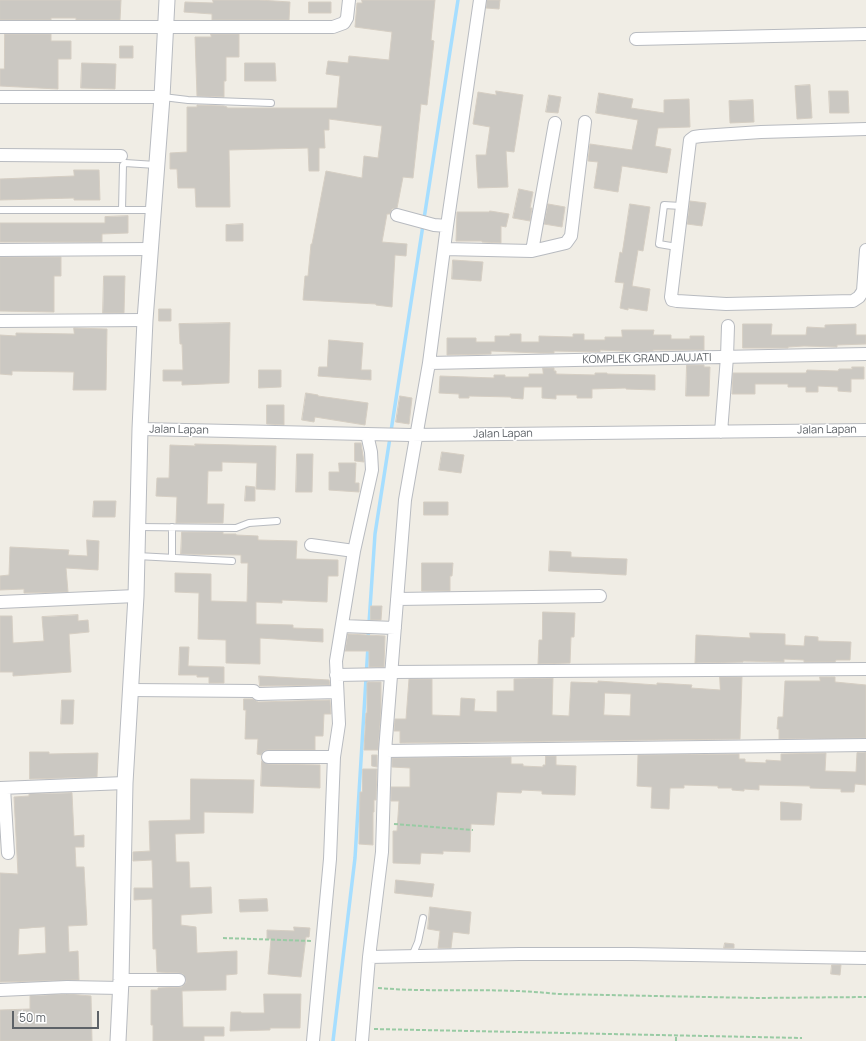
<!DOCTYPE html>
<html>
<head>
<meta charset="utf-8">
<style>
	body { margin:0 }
	#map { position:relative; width:866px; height:1041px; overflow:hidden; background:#f0ede5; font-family:Manrope,sans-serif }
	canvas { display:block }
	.scale { position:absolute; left:12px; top:1011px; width:87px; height:18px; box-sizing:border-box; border:2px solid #5d6267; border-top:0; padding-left:5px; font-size:12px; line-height:14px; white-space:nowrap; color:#5d6267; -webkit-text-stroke:3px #fff; paint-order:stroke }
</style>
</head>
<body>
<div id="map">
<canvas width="866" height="1041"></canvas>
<div class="scale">50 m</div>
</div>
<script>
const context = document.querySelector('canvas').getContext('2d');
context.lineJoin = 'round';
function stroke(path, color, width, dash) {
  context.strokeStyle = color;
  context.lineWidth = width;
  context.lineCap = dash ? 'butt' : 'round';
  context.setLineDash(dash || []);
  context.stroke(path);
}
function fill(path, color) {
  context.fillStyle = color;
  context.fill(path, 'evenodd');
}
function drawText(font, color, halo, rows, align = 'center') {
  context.font = font + ' Manrope,sans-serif';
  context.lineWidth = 3;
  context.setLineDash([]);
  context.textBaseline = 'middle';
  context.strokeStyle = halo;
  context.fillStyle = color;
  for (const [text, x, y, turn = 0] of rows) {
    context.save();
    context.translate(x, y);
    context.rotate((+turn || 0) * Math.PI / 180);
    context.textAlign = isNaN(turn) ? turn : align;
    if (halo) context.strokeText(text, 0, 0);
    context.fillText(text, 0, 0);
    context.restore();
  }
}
const stream = new Path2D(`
	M368,638L375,534L458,0
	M333,1041L355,858L368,646`);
const building = new Path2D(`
	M0,0H121L120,20H76V18H51V20H0Z
	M213,0H259L290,2L289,20H212V14L184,12L185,2L213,3Z
	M362,0H435L431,40L434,41L427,105L421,104L413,178L403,177L397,208L392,209L390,214H387L382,242L407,244L406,256L395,255L392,307L376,305V304L303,300L305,276H308L311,244H312L326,171L362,178L364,156L378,158L382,126L329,119V130H324L325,148H319V171H309L308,148L229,150L230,207H196L195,188H178L177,169H170V153L187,152V107H197V105L224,106L227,107V108H337L340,76L326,74L328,61L348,63L349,56L389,60L392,32L355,27L357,3H362Z
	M487,0H500L499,9L486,8Z
	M309,2H331V13H309Z
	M5,34H51V41H71V59H58V89L0,86V69H4Z
	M211,34H239V57H226V81H224V97L197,96L195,37H211Z
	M120,46H133V58H120Z
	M82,63L116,64L115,89L81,88Z
	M245,63H275L276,81H245Z
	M810,85L812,118L797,119L795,86Z
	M496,91L523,95L514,152L506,151L508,187L478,188L476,155H486L490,127L473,124L478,92L496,95Z
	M829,91H848L849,113H830Z
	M599,93L633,99L631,108L664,113V100L689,99L690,127L658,128L655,146L671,149L667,173L622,166L618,192L594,188L598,162L588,161L590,144L632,150L638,120L596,113Z
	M549,95L561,97L558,113L546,112Z
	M753,100L754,122L730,123L729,101Z
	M74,170H99L100,200H74V198L0,200V179L74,176Z
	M519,189L533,192L530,208H532L530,221L513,218Z
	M690,201L706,203L702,226L687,224Z
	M548,204L565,207L562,227L544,224Z
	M630,204L650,207L643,251L638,250L632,286L650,289L647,311L628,308V310L620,308L624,283L615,282L620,252L622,253Z
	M490,211L509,214L506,227L501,226V243L482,242V241H456L457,212H489Z
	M128,216V233L102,234V242H0V223H105V217Z
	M243,224V241H226V225Z
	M0,257H61V276H54V312L0,311Z
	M453,260L483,262L481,281L452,279Z
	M104,276H125L124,313H103Z
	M159,309H171V321H159Z
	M230,323L229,383L182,385V381H163V370H183L182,344H180L179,324Z
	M743,324H772L771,335H806L807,327L825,328V325L856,324V335H866V344L837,345V347L804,346L788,347V348H743Z
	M74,328L107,329L106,390H73L74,372L12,371V375L0,374V335L16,336V333L74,334Z
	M622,330H654L653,335H671V339H690V336H704V350H653V351L622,352V351L600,350V352L554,351V353H539L491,351V354L447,355V338H476V342H495V336H510V334H521V342H539V336L573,337V334H584V340H605V337H622Z
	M329,340L363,343L361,370H371V380L318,376L319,367H327Z
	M687,365H704V367H710L709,396H686Z
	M852,367H864V379H851V392L838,391V387L818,386V392H806V387H788V384H755V394H732L733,373H806L807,370L838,371L839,369H852Z
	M543,368H554V371H556V374L595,375V373H607V374L655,375V390L626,389V388L592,389V398H577V395H556V399L542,398V387H524L523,399L511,398V397L469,396V398H459V394L439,393L440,376L494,378V375H505V377H529V374H543Z
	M259,370H281V387L259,388Z
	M306,393L318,395V396L368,403L365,425L315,417L314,422L302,420Z
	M400,396L412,398L409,424L396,422Z
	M267,405H284V425L267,424Z
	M355,443H361L364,462L355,461Z
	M195,444L276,446L275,490L256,489L257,463L222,462V471H208L207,504H224L223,523H176L177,497L156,496L157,478H169L170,445L195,446Z
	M442,452L464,455L461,473L439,470Z
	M297,454H313L312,492H296Z
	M339,463H356L355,483H359V492L329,490V472H339Z
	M246,486L255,487V501H245Z
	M94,501H116L115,517H93Z
	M424,502H448V515H424Z
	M182,532H223V534H236V535L258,536V540L297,541L296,559L338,560V576H328L327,602L282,600V603L256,602V624L293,625V628L323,629V642L260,638V664L226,663V640L198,639L199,593L175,592V573L211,574V601L247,602L248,563H241V555L181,554Z
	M87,540L99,541L98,570L66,568L68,592L24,593V589L0,590V576L9,575L10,547L69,550L68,555L87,556Z
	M550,551L571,552V557L627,559L626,575L549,571Z
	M422,563H453L452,576H450V591H422Z
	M371,606H382L381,620H371Z
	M543,612L575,613L574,637H571L570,663L538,664L539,640H542Z
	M78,615V621L88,620L89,632L69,634L71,672L13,676V672H0V616H12L13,643L44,641L42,617Z
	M750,633L785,634V645L804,646L805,636L818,637V641L851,642L850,660H836L835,662H804V660L784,659V662L743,661V662L695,663L696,635L750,638Z
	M348,634L385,636L384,667H369V651H345Z
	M180,647H189L188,666L224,667V683H209V677H197V675H179Z
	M259,676L329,680L330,685L260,686Z
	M720,677H742L740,739L400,743V731H394L395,719H406L409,679H432V715L460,716L461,698L475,699L474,711L497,712V691H514V679L553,678L552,715L569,716L571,682L598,683V681L657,685V683L692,685L691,688L720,690ZM605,693L631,694L630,716L604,715Z
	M820,677H835V682L866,685V738L779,739V729H777L778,717H783L785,681H820Z
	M368,682H381V712L378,750H364L366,713H367V683Z
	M244,699H253L258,702L330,700L331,714H324L323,736H315V750H268L264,751L261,755L257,754L258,739H245L246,710H244Z
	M62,700H74L73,724H61Z
	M30,752H49V754L98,753L97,777L30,779Z
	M866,752V785L855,784L854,792H841V789L810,788V786L759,785V790L744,789V791L732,790V788H718V786L684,785V788H670L669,809L651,808L652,787L637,786L638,755L739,754V759H745V762L766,763V760L781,761V754L826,753L825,771L856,772L857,753Z
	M372,755H377V767L372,766Z
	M546,756H556V765L576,766L575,795L542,794V791L522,790L521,793L497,792L494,825L471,824L470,852L443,851V854L421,853L420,864L393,863V831H397L399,801H391V787H410V768L392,767V758L511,757V764H523V766L543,767V765H545Z
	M262,761L268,764L320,765V788L261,786Z
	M363,769H377L376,800H374V812H373V845L359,844L360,792H362Z
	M191,779L254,780L253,813L204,812V833L175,834L176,862H189L190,888L211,887L212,913L181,915V925L196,927L197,953L237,951V974L226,975V990L182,991L183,1027H224V1036H204V1041H153V1025H151V990H158V988L182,987L186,983V980L183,974L179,973L157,972L156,949H153L152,899L134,900V888H153L152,860L133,861V852L150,851L149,821L190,820Z
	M72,793L74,836L84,835V847H75L76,867H84L87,925L68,926L69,952L78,951L79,980L0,982V873L18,874L14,797L29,796V794ZM45,927L46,953L18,955L19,929Z
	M781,802L802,804L801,820H781Z
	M396,880L434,884L432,897L395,893Z
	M267,899L268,911L240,912L239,900Z
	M430,907L471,912L469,934L453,932L451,948H438L440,931L428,929Z
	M294,927L310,928L309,937H306L301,977L268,974L271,939H267V930L294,931Z
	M725,943L734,944V948H724Z
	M832,965H841L840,975L831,974Z
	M67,994L91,996L92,1041H0V1010L30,1009V996Z
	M264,994H301L300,1028H270V1030L230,1031L231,1012H241V1013H264Z`);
const path = new Path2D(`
	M394,824L473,830
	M223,938L312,941
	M378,988C437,993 497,987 557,994L757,998L866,997
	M374,1029L802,1038
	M676,1041V1035`);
const service = new Path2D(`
	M163,97L188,100L271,103
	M0,210H152
	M122,210L123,165L125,163L156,165
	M677,247L659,244L664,205L681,206
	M138,527L236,528L249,523L277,521
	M137,556L232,561
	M172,557V527
	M412,956L418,942L423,918`);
const minor = new Path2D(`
	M0,27H333L344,23L347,18L349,0
	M636,39L866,34
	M0,97H162
	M866,129L761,132L701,136L694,137L690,140L671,297L672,300L677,301L726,304L853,301L859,297L863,291L866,250
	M0,155L121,156
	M397,215L434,225L447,226
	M444,249L532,251L566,243L571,236L585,122
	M0,250L150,249
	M532,251L555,123
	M0,321L145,320
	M429,363L866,354
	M140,429L411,435L866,430
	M721,432L727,357L728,326
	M311,545L354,551
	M397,599L600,596
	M0,602L136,596
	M342,626L395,628
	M392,672L866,669
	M336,675L392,674
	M131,690L254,691
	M258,694L337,692
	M385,751L866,745
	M268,757H334
	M0,788L125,783
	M4,788L8,853
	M369,957L519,954H632L866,958
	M121,980H179
	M0,990L67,987L121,988
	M313,1041L330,859L334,757L339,724L336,661L354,551L372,470L371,452L367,434
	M362,1041L369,957L382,852L385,751L405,500L429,363L447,226L480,0`);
const tertiary = new Path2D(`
	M118,1041L121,980L125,783L136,596L140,429L145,320L162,97L167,0`);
const streetNames = [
	["KOMPLEK GRAND JAUJATI",647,359,-1],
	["Jalan Lapan",179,430,1],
	["Jalan Lapan",827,430,-1],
	["Jalan Lapan",503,434,-1]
];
stroke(stream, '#a6deff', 3.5);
fill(building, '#cbc8c2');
stroke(building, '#d5cec3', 1);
stroke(service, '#b8bbc0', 8);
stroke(minor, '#b8bbc0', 14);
stroke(tertiary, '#b8bbc0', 17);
stroke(path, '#99cba4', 2, [4, 2]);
stroke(service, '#fff', 6);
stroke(minor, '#fff', 12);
stroke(tertiary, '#fff', 15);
drawText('11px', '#5d6267', '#fff', streetNames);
</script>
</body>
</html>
